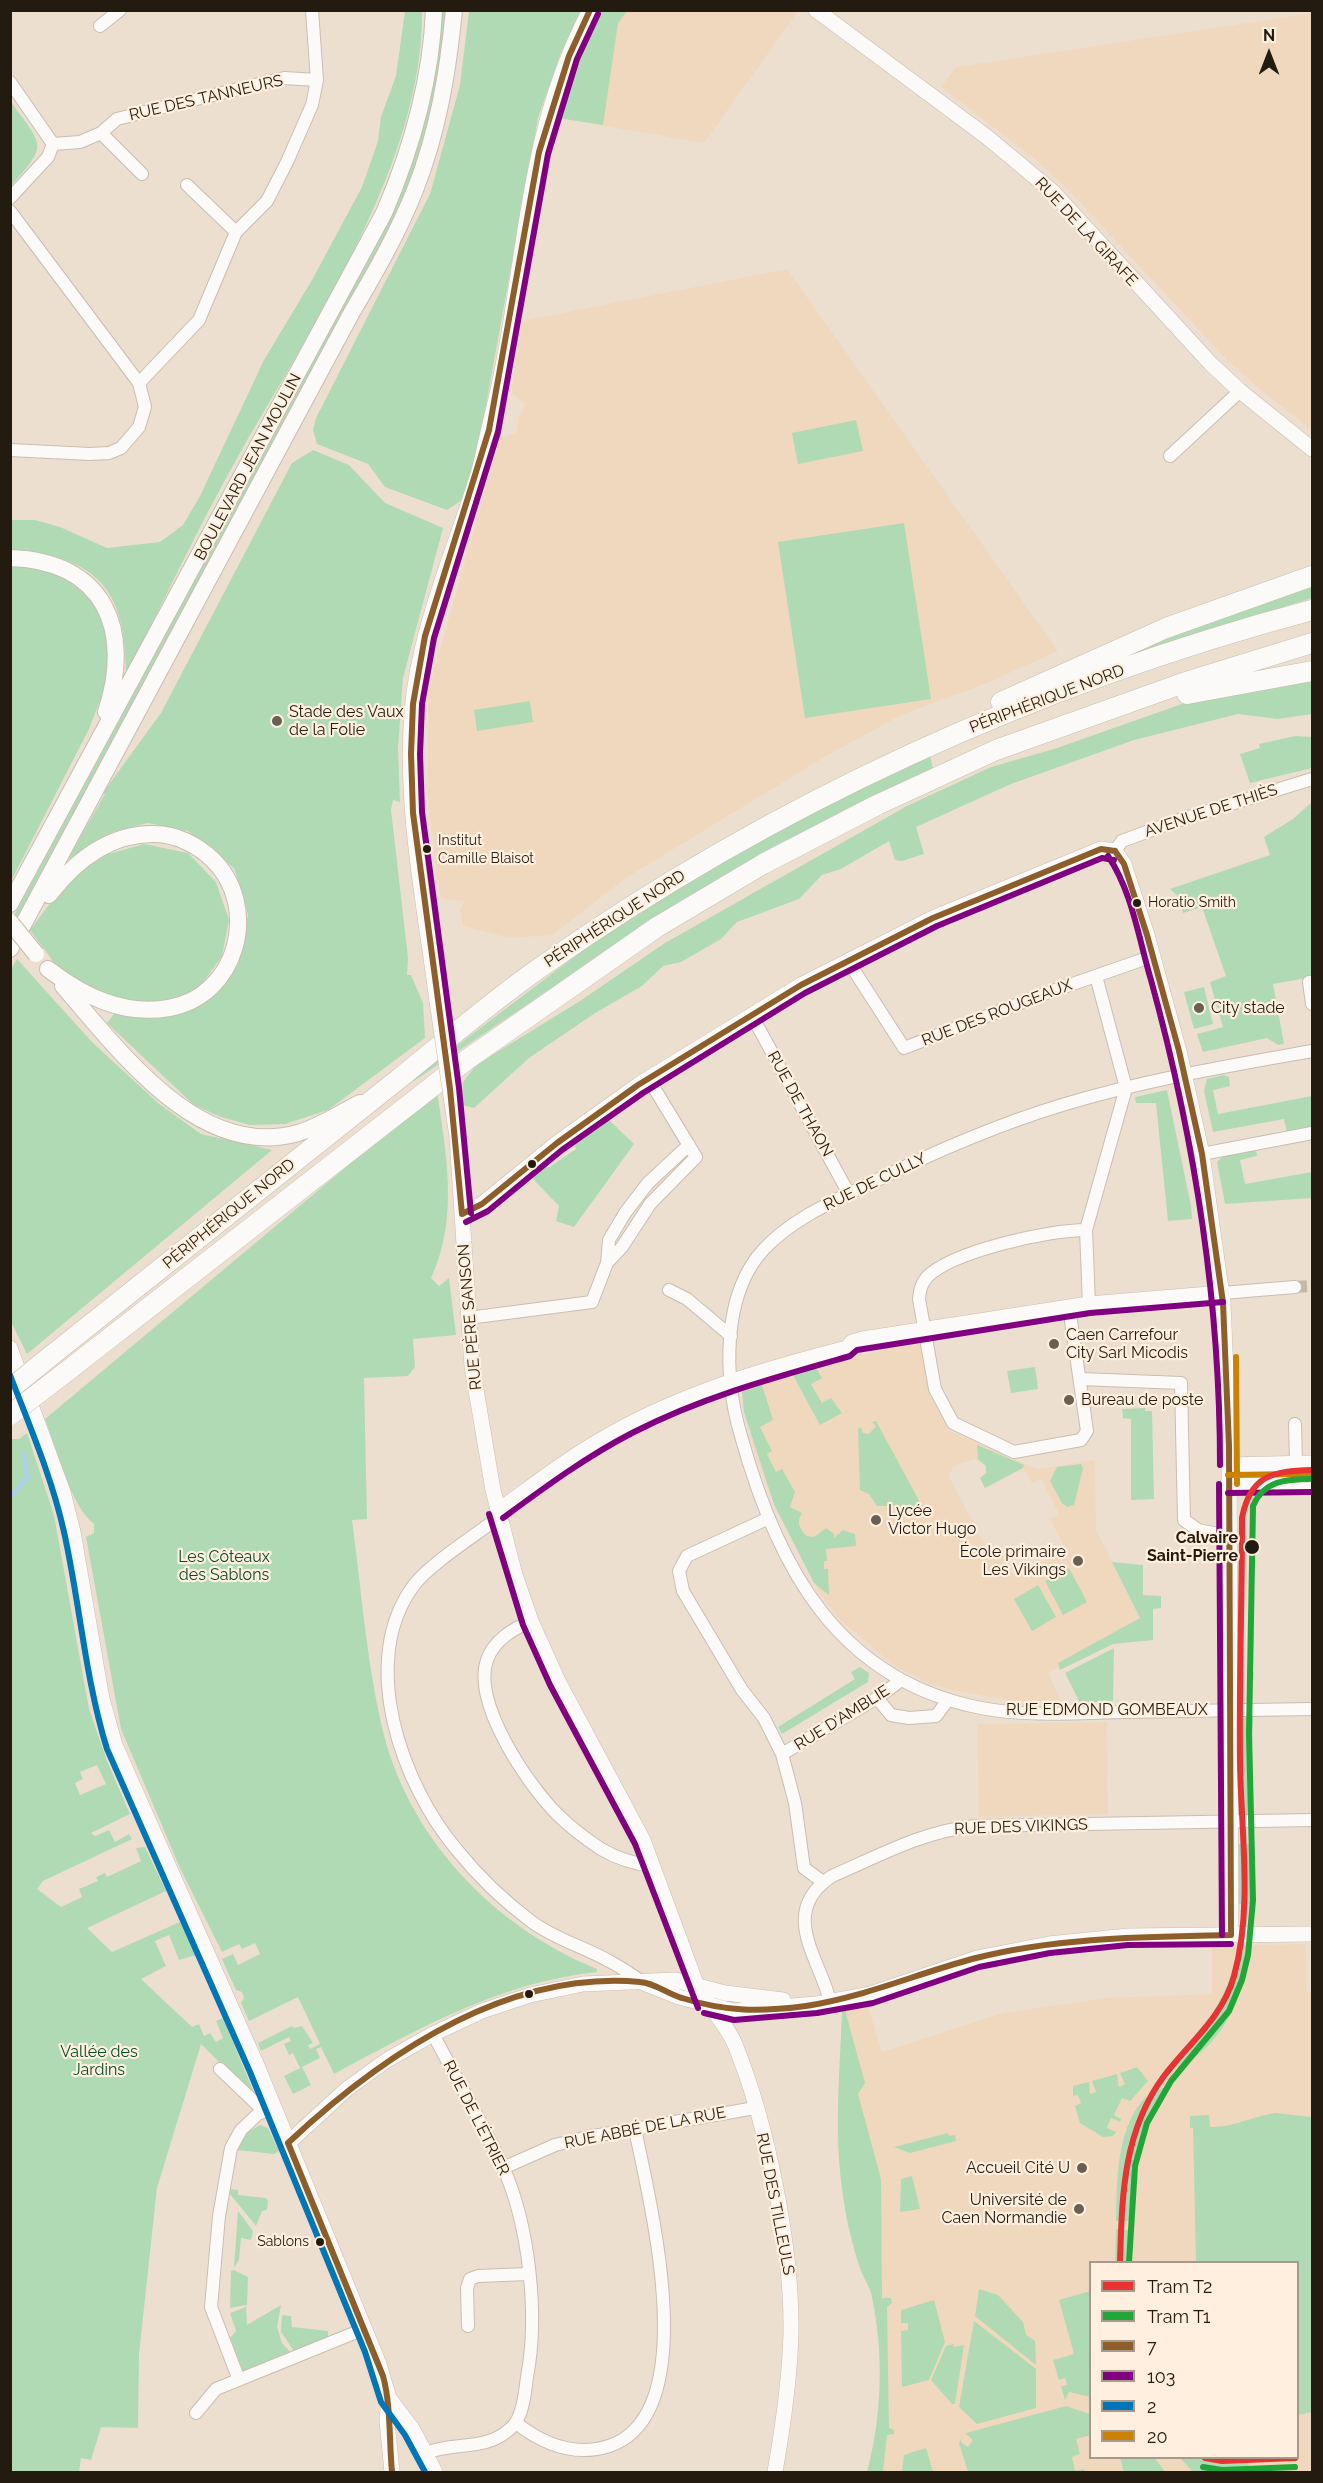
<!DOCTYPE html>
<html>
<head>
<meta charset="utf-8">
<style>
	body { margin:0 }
	#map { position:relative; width:1323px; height:2483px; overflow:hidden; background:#eddfd0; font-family:Raleway,sans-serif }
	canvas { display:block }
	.frame { position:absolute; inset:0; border:12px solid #231a10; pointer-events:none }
	.legend { position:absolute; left:1089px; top:2261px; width:210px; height:198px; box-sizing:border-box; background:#ffefde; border:2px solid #a79a8c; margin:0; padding:8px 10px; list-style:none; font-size:18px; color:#231a10 }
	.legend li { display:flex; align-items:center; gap:12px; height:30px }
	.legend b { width:30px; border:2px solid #a79a8c }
	.north { position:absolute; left:1239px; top:24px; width:60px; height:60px; -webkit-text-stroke:4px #ffefde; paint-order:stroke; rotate:0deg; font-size:16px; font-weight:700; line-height:24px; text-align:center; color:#231a10 }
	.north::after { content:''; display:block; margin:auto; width:21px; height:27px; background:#231a10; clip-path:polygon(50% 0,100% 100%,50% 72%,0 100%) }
</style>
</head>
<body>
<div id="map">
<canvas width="1323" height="2483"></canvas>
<div class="frame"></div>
<ul class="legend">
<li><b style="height:8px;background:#e73331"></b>Tram T2</li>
<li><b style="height:8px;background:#23a638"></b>Tram T1</li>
<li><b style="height:8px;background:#8d5e2a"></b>7</li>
<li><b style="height:8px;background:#800080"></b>103</li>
<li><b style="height:8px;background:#0075b8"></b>2</li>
<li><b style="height:8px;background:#cb8203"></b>20</li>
</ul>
<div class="north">N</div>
</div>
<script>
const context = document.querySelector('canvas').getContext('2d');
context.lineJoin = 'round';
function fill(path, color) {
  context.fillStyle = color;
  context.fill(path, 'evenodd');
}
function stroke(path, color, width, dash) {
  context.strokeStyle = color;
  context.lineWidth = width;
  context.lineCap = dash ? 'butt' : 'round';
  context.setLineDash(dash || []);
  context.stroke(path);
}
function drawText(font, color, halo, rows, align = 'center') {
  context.font = font + ' Raleway,sans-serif';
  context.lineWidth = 4.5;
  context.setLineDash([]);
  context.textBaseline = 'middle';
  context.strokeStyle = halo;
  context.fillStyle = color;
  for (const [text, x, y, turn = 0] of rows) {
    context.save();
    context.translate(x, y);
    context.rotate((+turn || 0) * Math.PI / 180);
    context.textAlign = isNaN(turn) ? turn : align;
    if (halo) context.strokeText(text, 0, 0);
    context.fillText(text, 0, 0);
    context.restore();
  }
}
const built = new Path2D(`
	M799,10L704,143L558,118L575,68L601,11Z
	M1312,13V430L1258,388L1227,360L1072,194L1036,160L941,87L956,67Z
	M787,269L1058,651L985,684L901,715L828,755L626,878L552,935L509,938L463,926L460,910L464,901L441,899L437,875L427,790L428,691L500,438L517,432L518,419L525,404L511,393L522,321Z
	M916,1342L920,1344L929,1393L948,1430L1037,1469L1095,1460L1096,1530L1144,1622L1048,1673L1062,1703L1006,1700L956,1691L933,1685L896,1667L840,1620L820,1594L775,1508L753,1447L741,1391L833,1362ZM975,1459L985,1465L986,1473L980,1478L985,1488L1023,1468L1032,1483L1041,1479L1059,1514L1050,1519L1066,1549L1014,1576L998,1547L989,1552L949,1477L953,1466Z
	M1107,1722L1108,1814L979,1817L977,1724Z
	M1306,1944L1307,1992H1312V2472H867L875,2445L879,2406L880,2355L872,2294L860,2269L842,2189L837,2145L842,2011L868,2006L882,2052L1003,2013L1106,1998L1212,1994V1946ZM1090,2262H1298V2458H1090Z`);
const green = new Path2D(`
	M601,10L627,11L618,23L603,125L558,118L575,68Z
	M405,11H422C424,160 312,327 240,453C199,525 164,601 126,675C126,588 97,557 11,550L10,520H35L60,527L107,548L160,542L183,525L200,496L264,360L312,280L362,187L378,141L381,117L396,76Z
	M441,11H447L436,98L409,188L393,223L11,934V921L375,247Z
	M469,11H581L560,55L538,118L479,444L462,500L447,510L385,487L368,464L317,444L313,430L316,418L430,194L460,85Z
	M11,102C43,147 49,143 11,186Z
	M856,420L863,451L798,464L792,433Z
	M313,450L349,465L385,503L443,528L403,678L398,749L400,802L393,800L391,810L408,958L407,975H411L423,1003L425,1038L328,1110L285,1124L250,1125L221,1117L194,1105L107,1023L115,1013H179L219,992L238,964L248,915L234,868L188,831L148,823L113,832L67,860L105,794H102L161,713L292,463Z
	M904,523L931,699L805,718L778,542Z
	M10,565L52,569L83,587L103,619L111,660L106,685L89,729L11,881Z
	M1312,583V598L1123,658V655Z
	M1312,681V714L1278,719L1238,714L1134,740L1011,784L916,827L924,854L902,861L895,860L889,841L841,869L822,875L799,899L737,922L721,939L681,962L663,966L642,986L595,1013L529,1058L474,1108L462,1105L463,1082L476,1065L580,1001L665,943L907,806L991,767L1054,749L1182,704L1278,684Z
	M530,701L533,722L477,731L474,710Z
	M1295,736L1312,737V768L1250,783L1240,754L1260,748L1259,744Z
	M930,755L934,773L577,971L414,1081L413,1079L607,932L754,842Z
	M1312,802V977L1273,984L1284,1044L1278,1045L1267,1038L1203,1052L1197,1034L1223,1027L1210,982L1226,976L1202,907L1183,913L1178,896L1170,889L1270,855L1264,837L1293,819Z
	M144,844L188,853L216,882L229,920L222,956L200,987L174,1003L132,1004L88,989L55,964L30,930L66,882L98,857Z
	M17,959L92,1042L158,1103L201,1134L272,1150L27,1354L10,1320V971Z
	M1204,987L1213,1024L1194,1029L1184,992Z
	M1223,1075L1229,1077L1230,1086L1213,1090L1218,1114L1312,1096V1129L1287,1132L1284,1119L1213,1132L1204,1091L1207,1079Z
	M1167,1090L1191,1206L1192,1219L1168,1221L1156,1103H1136L1135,1097Z
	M437,1091C446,1154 459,1218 431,1278L439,1286L449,1278L456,1335L413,1339L415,1367L408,1376L364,1378L367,1519L352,1520C361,1587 366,1656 381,1723C406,1836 492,1926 597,1969V1972C501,1982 418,2029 334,2074L321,2047L316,2049L320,2058L302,2067L311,2085L293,2094L284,2076L300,2068L293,2053L289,2055L284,2044L291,2041L289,2037L261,2051L258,2043L292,2026L294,2028L302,2026L313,2043L308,2045L310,2049L320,2044L298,1997L249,2021L241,2003L244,1998L242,1992L236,1990L222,1959L233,1954L238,1965L260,1954L255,1943L242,1949L239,1944L222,1952L180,1868L121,1729L86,1537L94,1533V1524C70,1505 56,1448 45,1419Z
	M607,1118L634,1144L574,1227L556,1221L559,1206L530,1176L543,1165L548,1168L576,1149L574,1142Z
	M1256,1149L1257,1156L1240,1160L1245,1184L1312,1172V1198L1225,1204L1217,1162L1223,1156Z
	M1035,1367L1038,1389L1011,1393L1007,1371Z
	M816,1368L822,1378L811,1384L822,1403L831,1398L842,1413L820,1425L793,1375Z
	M762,1385L773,1420L760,1427L772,1451L767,1454L776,1472L782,1469L795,1492L790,1507L802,1513C796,1523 799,1528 807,1536L814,1537L826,1528L834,1534V1538L843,1530L855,1534L856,1546L826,1549L827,1561H824V1569H828L829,1595L814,1583L774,1504L744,1412L742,1392Z
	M1145,1408V1411H1152L1154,1499L1131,1500V1419L1123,1418L1122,1409Z
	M876,1421L922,1506H877L869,1494L860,1490L858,1429L861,1427L863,1433L869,1434L876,1426L872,1422Z
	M27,1433L54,1515L89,1709L107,1761L130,1814L91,1833L95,1836L109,1830L115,1842L129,1834L132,1839L43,1881L37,1889L61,1907L82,1897L79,1889L98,1881L96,1877L105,1873L107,1877L141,1861L136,1848L145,1847L166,1891L87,1928L112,1952L180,1922L196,1955L179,1960L169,1935L155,1941L166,1966L141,1979L192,2027L199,2024L204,2036L210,2033L216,2042L223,2038L216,2021L223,2018L255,2095L253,2096L201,2044L157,2188L139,2354L138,2428L101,2427L91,2460L81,2458L79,2472H11L10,1439H19ZM97,1765L106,1784L80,1795L75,1783L83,1779L80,1772Z
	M977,1445L1024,1465L1023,1468L985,1488L980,1478L986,1473V1466L978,1459Z
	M1081,1464L1083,1468L1074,1505L1067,1507L1062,1503L1050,1481L1057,1467Z
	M1112,1562L1143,1565V1595L1161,1596V1608L1153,1609V1640L1113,1644L1060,1670L1058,1663L1140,1618Z
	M1069,1568L1087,1602L1063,1615L1045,1581Z
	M1038,1585L1056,1617L1032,1631L1014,1599Z
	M1114,1648L1113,1701L1080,1703L1065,1673Z
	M860,1667L869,1673L868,1682L782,1734L778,1727L855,1679L851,1672Z
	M1253,1717L1250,1815L1239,1811L1236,1723L1241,1718Z
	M1236,1844H1251V1904H1237Z
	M1237,1952H1249C1246,1989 1228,2030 1199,2054C1190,2062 1176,2066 1165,2072C1200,2032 1226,2006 1237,1952Z
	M845,2010L865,2083L858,2094L881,2179L882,2298H891L892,2303L887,2307L889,2428L894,2430V2434L887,2435L883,2472H867C882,2416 884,2354 872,2297C870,2286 863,2278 860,2268C851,2242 845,2214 842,2188C834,2129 840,2069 842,2011Z
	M1137,2067L1148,2081L1130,2101L1122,2098L1114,2115L1121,2119L1120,2122L1111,2118L1107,2128L1116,2132L1113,2136L1103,2137L1080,2123L1075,2106L1081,2103L1078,2095L1073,2096V2086L1089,2082L1090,2094L1096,2092L1092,2081L1117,2074L1119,2087L1125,2084L1120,2073Z
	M1172,2084C1137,2130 1133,2165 1130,2221H1116C1117,2182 1116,2131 1143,2100C1149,2093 1163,2088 1172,2084Z
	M1275,2113L1312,2117V2412L1298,2415V2262H1196L1193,2128H1190V2116L1209,2115L1210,2127C1236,2127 1250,2117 1275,2113Z
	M260,2125L268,2128L279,2151L274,2154L237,2150L246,2133Z
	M948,2133L949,2136L955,2135L956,2141L910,2153L894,2147Z
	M912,2176L920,2209L900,2212L901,2179Z
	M230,2189L238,2190V2195L266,2198L268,2201L267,2210L262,2211L256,2226L230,2194Z
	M238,2211L253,2231L251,2240L241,2238L239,2260L234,2268Z
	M1116,2229L1130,2230L1129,2262H1115Z
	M234,2270L248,2277L247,2305L230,2308L231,2271Z
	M979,2289L998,2295L1023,2322L1026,2335L1035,2341L1036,2365L975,2316Z
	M1090,2291V2397L1069,2392L1065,2400L1061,2386L1067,2385L1065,2378L1059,2380L1053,2360L1074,2354L1059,2300Z
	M934,2300L945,2342L929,2380L902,2387L901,2331L908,2330V2323H901V2310Z
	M281,2305L277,2327L282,2343L290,2352L243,2371L230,2338L236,2331L230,2313L246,2307L247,2325Z
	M282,2315L291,2316L292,2327L328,2331V2337L294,2351L281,2332Z
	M974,2321L1036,2369V2408L977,2424L959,2407Z
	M953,2344L954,2347L964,2345L955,2404H952L931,2380L946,2346Z
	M1066,2406L1090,2414V2435L1076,2439L1080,2454L1072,2457L1075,2471L1084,2469L1085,2472H968L959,2443L962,2438L961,2442L968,2447L973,2440L966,2434L964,2436L966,2433Z
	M926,2448L933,2472H902L904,2455Z
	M1120,2458H1155L1165,2472H1124Z
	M1182,2458H1248L1249,2472H1193L1181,2459Z`);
const stream = new Path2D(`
	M10,1497L27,1478L24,1454`);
const minorTunnel = new Path2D(`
	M1295,1287L1312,1286`);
const minor = new Path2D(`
	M100,26L120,10
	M10,82L53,144L48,157L10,198
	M101,133L142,174
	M53,144L80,142L101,133L117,119L176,104L284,78L317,80
	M187,185L236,232
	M10,211L139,383
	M10,450L90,454L109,453L121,448L139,427L145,407L139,383L199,320L236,232L267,201L287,162L312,105L317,80L312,10
	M1170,456L1240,391
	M1115,851L1122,841L1176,821L1312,779
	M848,961L904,1048L1041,995L1153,956
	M1312,982H1309L1312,1004
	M751,1014L849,1194
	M1312,1051C1228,1066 1144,1080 1062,1105C996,1125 934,1152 873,1182C836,1200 793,1218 764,1249C721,1295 724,1379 741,1436C777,1566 837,1680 981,1708C1027,1717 1077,1713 1124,1712C1187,1711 1250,1710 1312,1709
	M1202,1154L1312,1133
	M607,1263L622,1247L650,1204L696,1157L648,1078
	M669,1290L687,1299L731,1336
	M1222,1293L1295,1287
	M1089,1304L1086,1230L1126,1088L1096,976
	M1069,1307L1087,1431L1081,1440L1014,1452L953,1423L935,1389L919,1299C920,1290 921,1284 927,1277C953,1251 1049,1230 1086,1230
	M468,1318L592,1302L607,1263L609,1240L625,1213L648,1183L689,1145
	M1081,1379L1181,1383L1184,1520L1198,1530L1228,1536
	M1295,1424L1296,1463
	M499,1517C476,1535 431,1563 414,1585C357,1661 402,1785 457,1850C478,1876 505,1902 532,1922C555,1939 584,1947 609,1961C621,1967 633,1976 644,1983
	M769,1518L687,1556L679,1571L683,1591L742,1690L764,1718L782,1754L795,1803L804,1868L823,1882
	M531,1621C513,1629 494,1640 487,1660C472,1703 528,1785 557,1814C570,1827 586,1839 601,1849C616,1858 636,1864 653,1866
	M877,1698L891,1715L909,1718L936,1716L948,1700
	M782,1754L877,1698L900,1681
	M830,2001C819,1957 778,1912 832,1876C879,1856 923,1831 975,1826L1312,1820
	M220,2069L264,2111
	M503,2168L555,2145L588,2137L755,2108
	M468,2326L467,2288L470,2279L478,2276L528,2274
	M239,2380L211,2307L219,2216L231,2148L241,2130L258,2114L274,2108
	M196,2413L216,2389L364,2329
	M516,2423C543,2444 575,2457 609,2446C705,2414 649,2200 635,2129
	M426,2453C455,2441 486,2452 511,2428C523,2418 525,2392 527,2377C539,2314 529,2225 503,2167C482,2122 456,2078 433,2034`);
const tertiary = new Path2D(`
	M816,10L987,137L1053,192L1211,364L1240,391L1312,449
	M437,1001C425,907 404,807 412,711C419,628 455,550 479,471C484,451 488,431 493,411C527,274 521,141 590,10
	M457,1137L472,1366L493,1490L515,1575L531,1621L558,1681L643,1840L697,1986C708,2007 728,2025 736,2047C768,2127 792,2247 791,2332C790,2379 783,2426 775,2472
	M462,1214L482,1204L557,1143L638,1085L801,985L933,918L1101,849L1115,851L1124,864L1147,935L1179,1051L1202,1154L1223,1303L1229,1446L1231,1935
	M10,1348L63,1492L73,1532L102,1699L115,1745L258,2068L379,2364L389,2398L387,2421L392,2472
	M1229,1465L1312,1463
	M1228,1484L1312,1483
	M498,1511C531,1487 564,1461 599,1441C676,1395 761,1370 847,1348L852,1342L863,1339L1089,1304L1222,1293
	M644,1983L679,1997L734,2011L816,2004L870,1994L977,1958L1049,1944L1128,1936L1312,1934
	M288,2143L347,2089L387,2060L433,2034L482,2011L530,1995L583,1984L675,1980L725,1993L783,2000
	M389,2398L413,2430L435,2472`);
const secondary = new Path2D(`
	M10,558C105,561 133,630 106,712
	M10,904L384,213C412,148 431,81 434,10
	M10,949L352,312C375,273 398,233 415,190C438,132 448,72 454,10
	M48,969C83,996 123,1016 169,1008C238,996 261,906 212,859C197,845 176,834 155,834C110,833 75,861 49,895
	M63,986C119,1050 199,1161 298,1133C319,1127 340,1113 360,1103`);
const trunk = new Path2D(`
	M1187,694L1312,671
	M1001,702L1166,628L1312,576
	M52,1355C169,1263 284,1169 401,1077C447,1040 492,1001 541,967C773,803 1038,683 1312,610
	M66,1372L465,1061L657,927L763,864L877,805L996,750L1189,681L1312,643`);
const tertiaryBridge = new Path2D(`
	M437,1001L457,1137`);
const secondaryBridge = new Path2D(`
	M10,922L36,954`);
const trunkBridge = new Path2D(`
	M10,1389L52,1355
	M10,1415L66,1372`);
const bus1 = new Path2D(`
	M1115,851L1124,864L1147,935L1179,1051L1202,1154L1223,1303L1229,1446L1231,1935
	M462,1214L450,1089L413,813L411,754L413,704L425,636L489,430L539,152L569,56L590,10
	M462,1214L482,1204L557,1143L638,1085L801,985L933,918L1101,849L1115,851
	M288,2143C381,2056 506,1970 640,1982C655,1983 668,1994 682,1998C727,2012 760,2012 806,2006C865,1997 918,1973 976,1958C1059,1937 1146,1937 1231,1935
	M288,2143L383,2376C391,2405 389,2441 392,2472`);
const bus2 = new Path2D(`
	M1108,856C1132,891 1139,940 1151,980C1195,1140 1220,1300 1220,1465
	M471,1213L459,1088L422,812L420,754L422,704L434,638L498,432L548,154L577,59L598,14
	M466,1222L488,1211L562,1150L643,1093L805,993L937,926L1102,858L1114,860
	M1219,1484L1222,1935
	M1228,1493L1312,1492
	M489,1514L523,1625L550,1685L635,1844L698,2008
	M503,1518C545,1487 587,1456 634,1432C702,1397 776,1377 850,1356L857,1350L1090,1313L1223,1302
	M704,2013L734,2020L817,2013L873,2003L979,1967L1050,1953L1128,1945L1231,1944`);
const bus3 = new Path2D(`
	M10,1375C30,1427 52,1478 64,1532C80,1604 85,1678 107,1749L250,2072L365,2352L381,2402L405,2435L425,2472`);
const bus4 = new Path2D(`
	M1236,1357L1237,1484
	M1228,1475L1312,1474`);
const tram1 = new Path2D(`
	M1120,2262C1122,2196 1123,2131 1164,2076C1189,2043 1223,2017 1234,1976C1253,1908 1241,1833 1240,1763C1239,1682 1242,1600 1242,1518C1250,1475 1273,1471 1312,1470
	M1205,2458L1222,2461L1295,2458`);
const tram2 = new Path2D(`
	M1129,2262L1135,2166L1147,2123L1171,2081L1229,2011L1242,1980L1248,1955L1253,1900L1249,1733L1253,1506C1264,1480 1287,1479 1312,1479
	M1203,2467L1222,2470L1295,2467`);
const markers = [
	[277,721,6,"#6a5f53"],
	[427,849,5,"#231a10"],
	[1137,903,5,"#231a10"],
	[1199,1008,6,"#6a5f53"],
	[532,1164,5,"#231a10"],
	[1054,1344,6,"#6a5f53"],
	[1069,1400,6,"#6a5f53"],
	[876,1520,6,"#6a5f53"],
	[1252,1547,8,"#231a10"],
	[1078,1561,6,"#6a5f53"],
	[529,1994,5,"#231a10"],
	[1082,2168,6,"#6a5f53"],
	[1079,2209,6,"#6a5f53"],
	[320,2242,5,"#231a10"]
];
const busNames = [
	["Institut",438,841],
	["Camille Blaisot",438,859],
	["Horatio Smith",1148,903],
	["Sablons",309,2242,"right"]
];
const streetNames = [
	["RUE DES TANNEURS",206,98,-13],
	["RUE DE LA GIRAFE",1086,232,47],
	["BOULEVARD JEAN MOULIN",248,467,-62],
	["PÉRIPHÉRIQUE NORD",1047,699,-21],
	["AVENUE DE THIÈS",1211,811,-18],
	["PÉRIPHÉRIQUE NORD",615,919,-33],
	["RUE DES ROUGEAUX",997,1013,-21],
	["RUE DE THAON",800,1104,61],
	["RUE DE CULLY",875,1182,-26],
	["PÉRIPHÉRIQUE NORD",229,1214,-39],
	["RUE PÈRE SANSON",470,1317,-95],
	["RUE EDMOND GOMBEAUX",1107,1710],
	["RUE D'AMBLIE",842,1718,-32],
	["RUE DES VIKINGS",1021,1827,-2],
	["RUE DE L'ÉTRIER",476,2118,63],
	["RUE ABBÉ DE LA RUE",645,2128,-11],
	["RUE DES TILLEULS",775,2204,79]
];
const poiNames = [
	["Stade des Vaux",289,712],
	["de la Folie",289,730],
	["City stade",1211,1008],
	["Caen Carrefour",1066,1335],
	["City Sarl Micodis",1066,1353],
	["Bureau de poste",1081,1400],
	["Lycée",888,1511],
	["Victor Hugo",888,1529],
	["École primaire",1066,1552,"right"],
	["Les Vikings",1066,1570,"right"],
	["Accueil Cité U",1070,2168,"right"],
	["Université de",1067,2200,"right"],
	["Caen Normandie",1067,2218,"right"]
];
const stopNames = [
	["Calvaire",1238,1538],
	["Saint-Pierre",1238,1556]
];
const parkNames = [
	["Les Côteaux",224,1557],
	["des Sablons",224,1575],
	["Vallée des",99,2052],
	["Jardins",99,2070]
];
fill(built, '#f0d8be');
fill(green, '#b0dab4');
stroke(stream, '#acd1f0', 4);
stroke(minorTunnel, '#c5b8aa', 12, [12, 6]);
stroke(minor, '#c9bdb2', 14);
stroke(tertiary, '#c9bdb2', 16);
stroke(secondary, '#c9bdb2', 18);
stroke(trunk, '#c9bdb2', 21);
stroke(minor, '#fcfaf8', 12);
stroke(tertiary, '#fcfaf8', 15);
stroke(secondary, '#fcfaf8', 16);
stroke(trunk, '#fcfaf8', 20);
stroke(tertiaryBridge, '#c9bdb2', 16, []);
stroke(secondaryBridge, '#c9bdb2', 18, []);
stroke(trunkBridge, '#c9bdb2', 21, []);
stroke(tertiaryBridge, '#fcfaf8', 15);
stroke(secondaryBridge, '#fcfaf8', 16);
stroke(trunkBridge, '#fcfaf8', 20);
stroke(bus1, '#8d5e2a', 6);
stroke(bus2, '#800080', 6);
stroke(bus3, '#0075b8', 6);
stroke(bus4, '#cb8203', 6);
stroke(tram1, '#e73331', 6);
stroke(tram2, '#23a638', 6);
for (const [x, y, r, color] of markers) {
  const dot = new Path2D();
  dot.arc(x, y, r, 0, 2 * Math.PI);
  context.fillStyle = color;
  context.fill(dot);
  stroke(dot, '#ffefde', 2);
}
drawText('14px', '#231a10', '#ffefde', busNames, 'left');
drawText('16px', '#231a10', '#ffefde', streetNames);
drawText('16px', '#231a10', '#ffefde', poiNames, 'left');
drawText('bold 16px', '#231a10', '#ffefde', stopNames, 'right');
drawText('16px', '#044c29', '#ffefde', parkNames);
</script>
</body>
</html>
